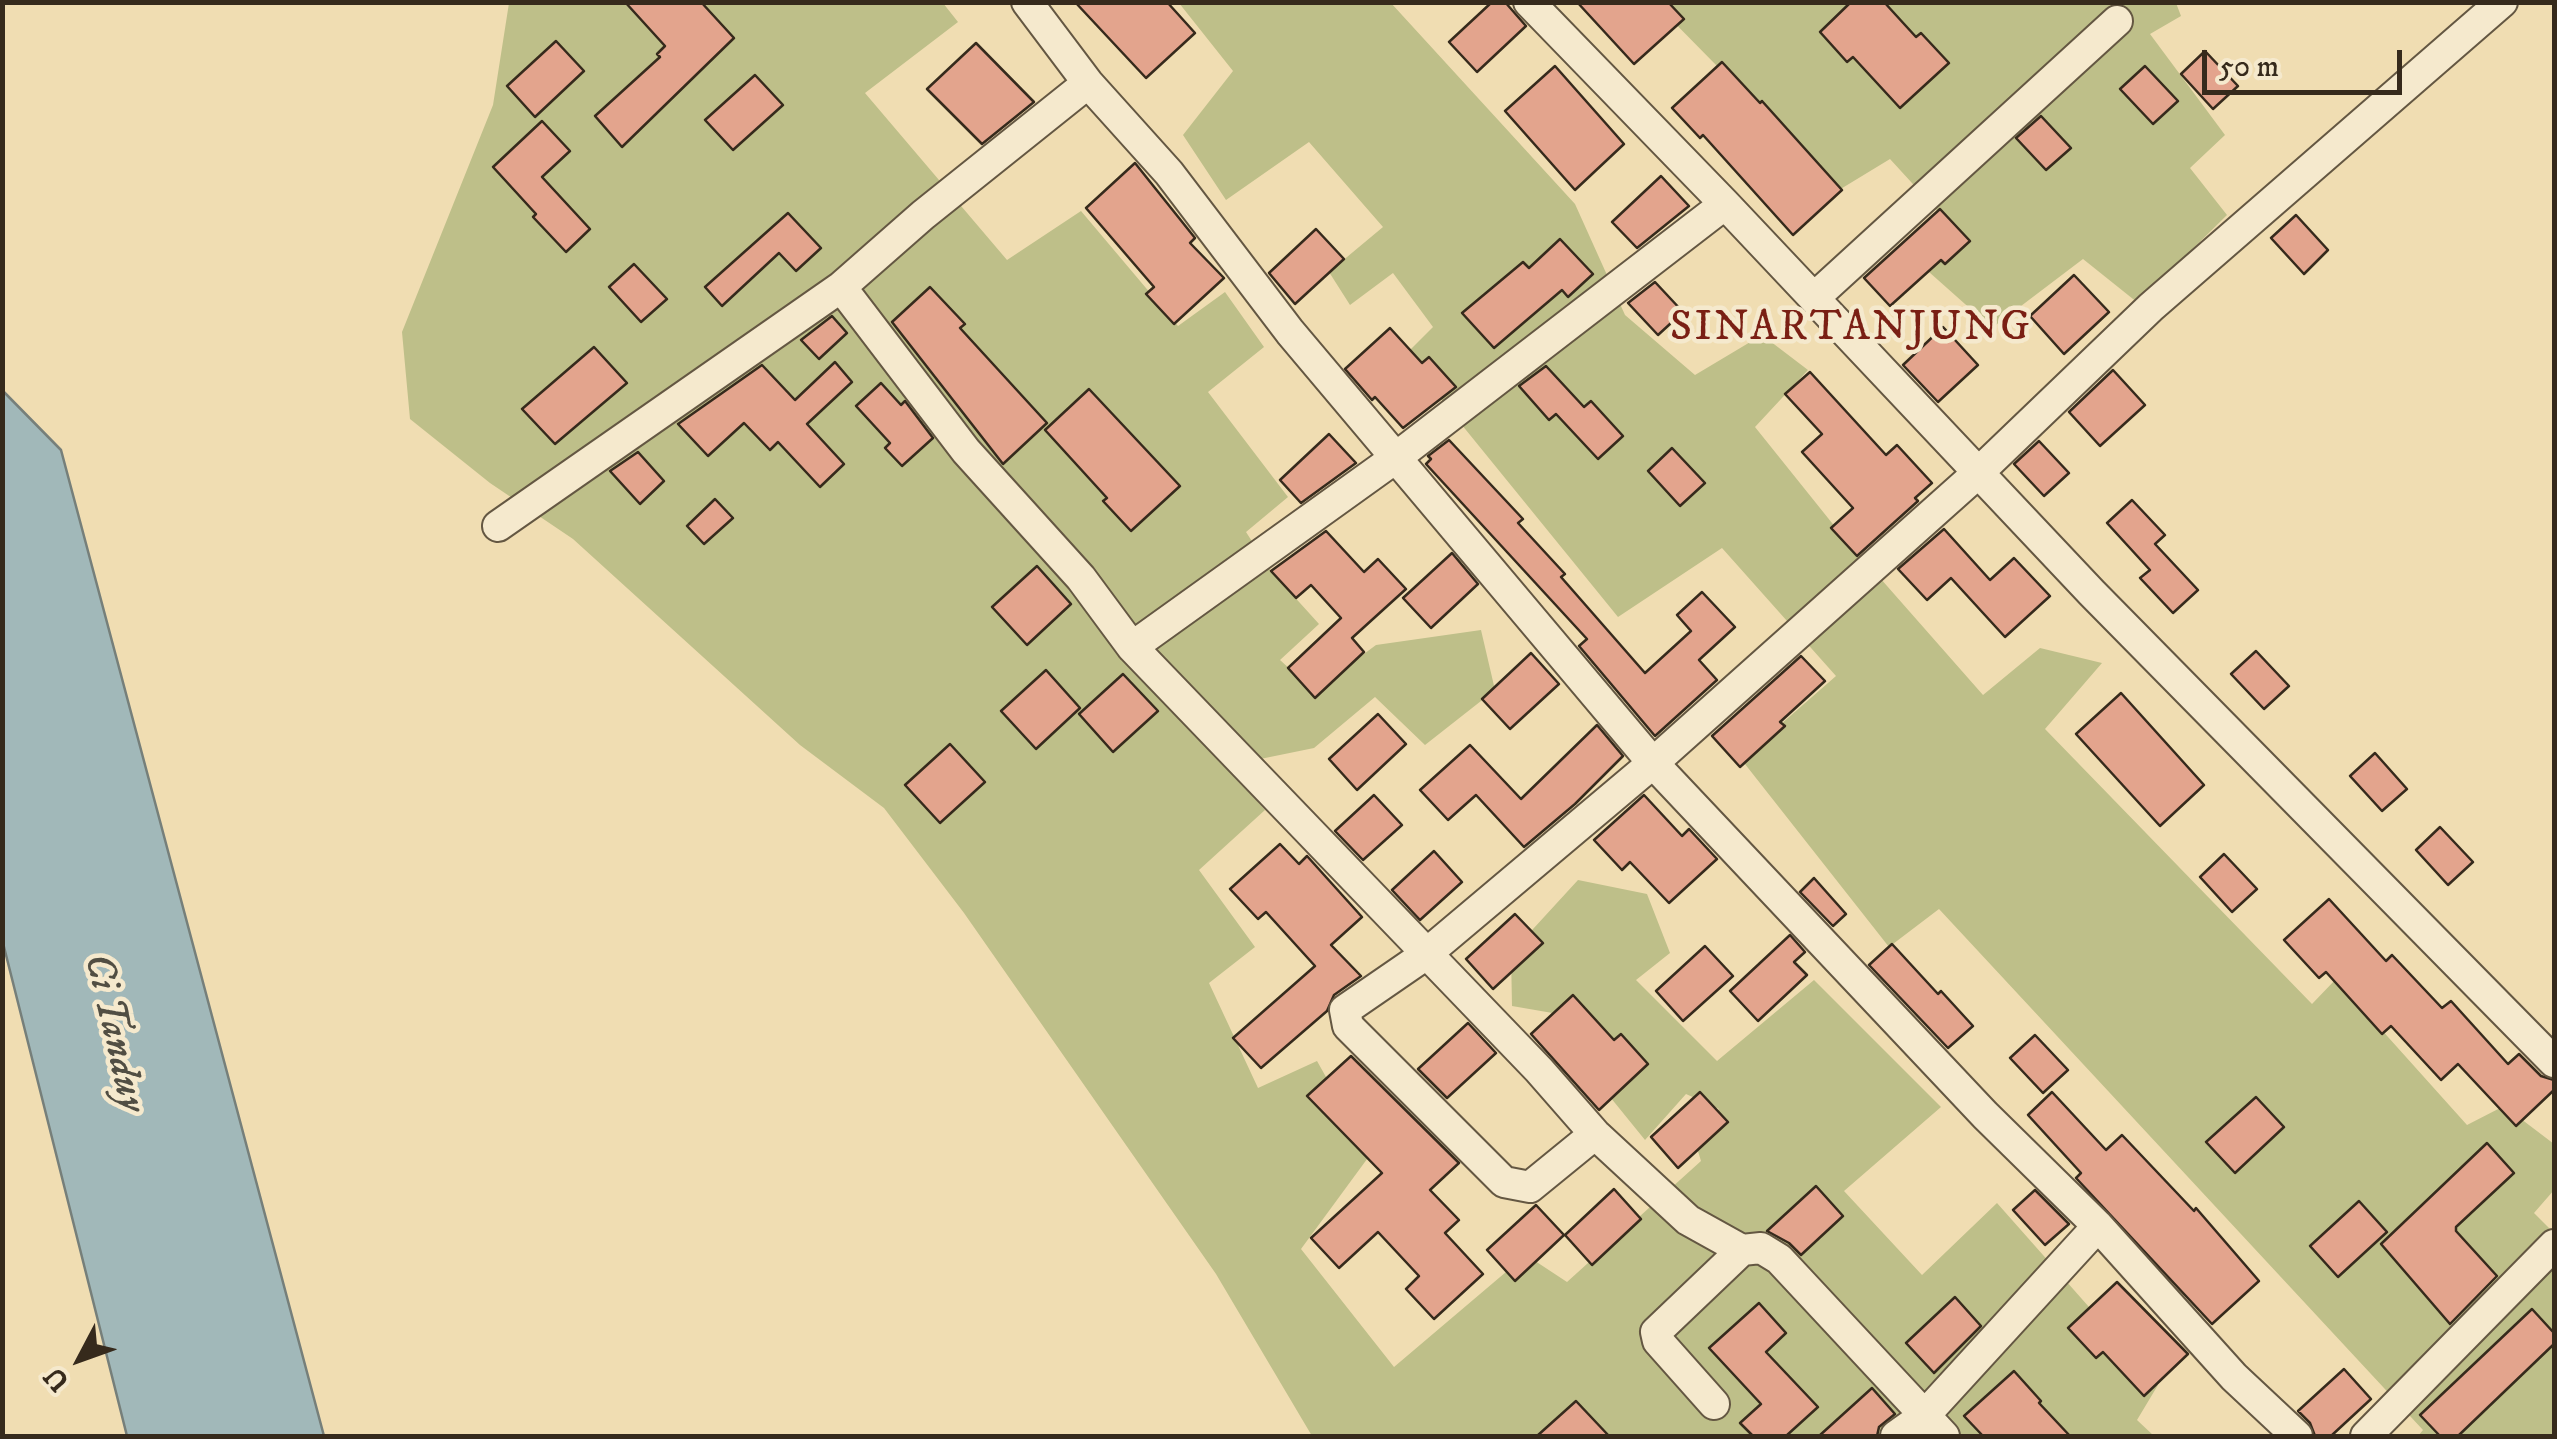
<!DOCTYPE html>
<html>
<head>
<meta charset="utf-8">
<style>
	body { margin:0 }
	#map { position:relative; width:2557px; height:1439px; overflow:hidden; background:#f0ddb2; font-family:"IM FELL DW Pica",serif }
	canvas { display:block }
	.frame { position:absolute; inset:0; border:5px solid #362a1c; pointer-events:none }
	.north { position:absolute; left:30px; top:1309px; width:100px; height:100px; -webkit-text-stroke:8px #f5e9cd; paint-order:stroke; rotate:229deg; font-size:28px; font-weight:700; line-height:40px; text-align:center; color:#362a1c }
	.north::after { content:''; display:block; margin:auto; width:35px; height:45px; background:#362a1c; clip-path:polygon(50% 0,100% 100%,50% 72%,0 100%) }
	.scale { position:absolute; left:2202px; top:50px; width:200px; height:45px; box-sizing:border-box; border:5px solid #362a1c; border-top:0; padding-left:12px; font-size:30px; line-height:35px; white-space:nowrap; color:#362a1c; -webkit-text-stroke:8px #f5e9cd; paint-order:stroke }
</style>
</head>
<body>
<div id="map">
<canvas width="2557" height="1439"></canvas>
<div class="frame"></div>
<div class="north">U</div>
<div class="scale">50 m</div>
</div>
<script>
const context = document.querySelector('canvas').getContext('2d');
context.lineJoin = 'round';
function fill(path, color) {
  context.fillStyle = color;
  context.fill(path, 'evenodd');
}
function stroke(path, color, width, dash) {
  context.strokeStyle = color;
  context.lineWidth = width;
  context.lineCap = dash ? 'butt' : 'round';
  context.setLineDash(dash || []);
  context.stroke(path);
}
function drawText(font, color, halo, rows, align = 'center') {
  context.font = font + ' "IM FELL DW Pica",serif';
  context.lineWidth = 9;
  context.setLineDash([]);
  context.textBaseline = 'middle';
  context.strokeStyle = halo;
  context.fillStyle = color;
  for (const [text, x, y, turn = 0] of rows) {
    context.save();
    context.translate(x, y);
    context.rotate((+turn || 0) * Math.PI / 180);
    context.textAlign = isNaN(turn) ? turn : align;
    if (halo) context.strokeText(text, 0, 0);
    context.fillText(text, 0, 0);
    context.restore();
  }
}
const green = new Path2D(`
	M509,3H943L958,22L865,93L1007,260L1081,211L1178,326L1225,292L1264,347L1208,392L1288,497L1246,532L1271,571L1319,624L1280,660L1314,691L1376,645L1481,630L1495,690L1425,745L1375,697L1314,748L1226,766L1265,810L1199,870L1255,947L1209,983L1258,1088L1317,1061L1370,1155L1301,1249L1394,1367L1526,1255L1567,1282L1701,1161L1693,1135L1719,1109L1686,1094L1645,1140L1602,1087L1564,1015L1512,1006L1511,953L1578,880L1647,894L1670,953L1636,980L1717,1061L1814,980L1941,1107L1844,1191L1922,1275L1997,1203L2158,1385L2137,1420L2154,1436H1312L1216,1274L964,913L884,808L800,745L573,539L490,483L410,419L402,332L493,105Z
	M1179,3H1391L1575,204L1625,315L1695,375L1762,335L1808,370L1755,427L1836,528L1983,695L2040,648L2102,663L2045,729L2312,1004L2336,979L2467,1125L2504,1106L2554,1144V1190L2534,1213L2554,1233V1436H2418L2423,1430L1939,909L1889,947L1741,759L1836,676L1722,548L1618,617L1405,355L1433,327L1393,273L1350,305L1329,272L1383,227L1309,142L1226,200L1183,135L1233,71Z
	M1655,3H2176L2181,16L2150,34L2225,135L2190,168L2227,215L2138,303L2083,259L1992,328L1920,264L1955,230L1890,159L1839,190Z`);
const water = new Path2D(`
	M3,391L61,450L324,1436H127L3,943Z`);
const building = new Path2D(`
	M625,2H701L734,38L622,147L595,116L660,57L657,54L665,46Z
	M1075,2H1167L1195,33L1146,78Z
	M1492,2H1505L1526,26L1477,72L1449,42Z
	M1577,2H1668L1684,19L1634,64Z
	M1851,2H1884L1916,37L1921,33L1949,63L1900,108L1853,57L1847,62L1820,32Z
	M556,41L584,71L535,117L507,86Z
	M976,43L1034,102L982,144L927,89Z
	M2205,51L2238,86L2213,109L2181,74Z
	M1722,62L1760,103L1762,101L1842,190L1793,235L1703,135L1700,138L1672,108Z
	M1555,66L1624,144L1575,190L1505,111Z
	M2145,66L2178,101L2153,124L2120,89Z
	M755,75L783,105L733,150L705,120Z
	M2041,116L2071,148L2046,170L2016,138Z
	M542,121L570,151L542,177L590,229L566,252L533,217L536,214L493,167Z
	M1135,163L1195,238L1190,243L1224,278L1174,324L1146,294L1154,287L1086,208Z
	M1661,176L1689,206L1637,248L1612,222Z
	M1940,209L1970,241L1945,264L1941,260L1890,306L1864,278Z
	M788,213L821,248L796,271L779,253L722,306L705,287Z
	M2296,215L2328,250L2304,274L2271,238Z
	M1316,229L1344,259L1295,304L1269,273Z
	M1560,239L1593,274L1568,297L1562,290L1494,348L1462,313L1523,262L1529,268Z
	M634,264L667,299L641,322L609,287Z
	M2074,275L2109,312L2064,354L2030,316Z
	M1655,282L1683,312L1658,335L1628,303Z
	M930,287L965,324L960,328L1047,423L1003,464L892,322Z
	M832,316L847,333L819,359L801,340Z
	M1943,327L1978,365L1938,402L1903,365Z
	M1390,328L1422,363L1429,357L1456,387L1403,428L1375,397L1372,400L1345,369Z
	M594,347L627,383L555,444L522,409Z
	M835,362L852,382L807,424L844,464L820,487L778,442L770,450L744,423L708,456L678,424L762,365L795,400Z
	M1546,366L1584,407L1591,401L1623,436L1598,459L1556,414L1549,420L1519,386Z
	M2113,370L2145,405L2100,446L2069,412Z
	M1810,372L1886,455L1897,445L1932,483L1915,498L1918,501L1857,556L1831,528L1853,508L1802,452L1822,434L1785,394Z
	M881,383L901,405L905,401L933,438L902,466L885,448L890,443L856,406Z
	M1089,389L1180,486L1131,531L1103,501L1107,498L1045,430Z
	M1329,434L1356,463L1301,503L1280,480Z
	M1449,440L1523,519L1518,523L1565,574L1561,577L1645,673L1691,631L1677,615L1702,592L1735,627L1699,660L1717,680L1655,736L1579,646L1587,639L1426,464L1431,459L1428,456Z
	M2039,441L2069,473L2044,496L2014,464Z
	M1672,448L1705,483L1680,506L1648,471Z
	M638,452L664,481L640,504L610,471Z
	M715,499L733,518L704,544L687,526Z
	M2132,500L2165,535L2155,544L2198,590L2173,613L2140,578L2150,570L2107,523Z
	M1944,529L1990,580L2014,558L2050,596L2005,637L1951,578L1927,600L1898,569Z
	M1326,531L1364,572L1378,559L1406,589L1352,638L1364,652L1315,698L1288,668L1341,618L1311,585L1296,598L1271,571Z
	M1452,553L1478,584L1431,628L1403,598Z
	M1037,566L1071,604L1027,645L992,607Z
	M2256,651L2289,686L2264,709L2231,674Z
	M1531,653L1559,684L1510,729L1482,699Z
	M1801,656L1825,681L1780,722L1785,726L1740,767L1712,736Z
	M1046,670L1080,708L1036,749L1001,711Z
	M1123,674L1158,711L1113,752L1079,714Z
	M2121,693L2204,785L2160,826L2076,734Z
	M1378,714L1406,744L1357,790L1329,759Z
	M1597,725L1623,756L1575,804L1524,847L1476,795L1448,820L1420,790L1470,745L1521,799Z
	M950,744L985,782L940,823L905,785Z
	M2375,753L2407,789L2382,811L2350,776Z
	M1374,795L1402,825L1363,860L1335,831Z
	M1644,795L1682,836L1689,829L1717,859L1669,903L1630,862L1622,870L1594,840Z
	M2440,827L2473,862L2448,885L2416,850Z
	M1280,844L1299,864L1307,856L1362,917L1331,945L1361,976L1334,995L1327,1011L1261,1068L1233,1038L1315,966L1266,912L1258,919L1230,889Z
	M1434,851L1462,882L1420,920L1392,890Z
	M2224,854L2257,889L2232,912L2200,877Z
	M1814,878L1846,914L1833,926L1800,892Z
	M2329,899L2386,961L2392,955L2442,1008L2451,1001L2508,1064L2519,1054L2541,1076L2554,1080V1090L2516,1126L2458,1064L2441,1080L2391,1026L2382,1034L2326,972L2319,978L2284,940Z
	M1515,914L1543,943L1493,989L1466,959Z
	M1790,935L1805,952L1794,962L1807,975L1758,1021L1730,991Z
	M1892,944L1938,994L1941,991L1973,1026L1948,1048L1869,965Z
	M1705,946L1733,976L1683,1021L1656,991Z
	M1573,995L1614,1040L1621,1034L1648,1064L1599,1110L1531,1034Z
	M1468,1023L1496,1053L1447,1098L1418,1069Z
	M2035,1035L2068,1070L2043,1093L2010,1058Z
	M1351,1056L1459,1163L1430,1190L1459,1220L1445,1233L1483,1274L1434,1319L1406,1289L1419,1276L1378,1232L1339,1268L1311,1238L1382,1173L1307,1096Z
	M1700,1092L1728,1122L1678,1168L1651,1137Z
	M2052,1092L2106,1150L2122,1135L2194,1211L2196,1208L2259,1281L2212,1324L2076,1178L2081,1173L2028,1115Z
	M2256,1097L2284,1127L2235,1173L2206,1142Z
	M2487,1143L2514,1173L2456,1227V1231L2497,1276L2450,1324L2381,1244Z
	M1816,1186L1843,1216L1801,1255L1789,1243L1767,1231Z
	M1614,1189L1641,1219L1592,1265L1565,1235Z
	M2035,1190L2069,1224L2045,1245L2013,1210Z
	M2359,1201L2387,1232L2338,1277L2310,1246Z
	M1536,1205L1564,1235L1515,1281L1487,1250Z
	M2117,1282L2188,1354L2144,1396L2103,1352L2096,1358L2068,1328Z
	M1955,1297L1981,1326L1934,1373L1906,1343Z
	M1759,1303L1786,1333L1766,1352L1818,1407L1786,1436H1753L1740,1423L1761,1404L1709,1348Z
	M2532,1309L2554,1333V1344L2458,1436H2440L2420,1415Z
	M2344,1369L2371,1399L2331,1436H2315L2310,1423L2298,1411Z
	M2014,1371L2041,1401L2039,1403L2070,1436H1983L1964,1416Z
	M1872,1388L1895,1414L1879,1427L1877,1436H1819Z
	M1576,1401L1609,1436H1537Z`);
const minor = new Path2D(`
	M1027,2L1088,83L1169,173L1290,332L1653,763L1985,1115L2098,1226L2234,1377L2297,1436
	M1529,2L1725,204L2092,593L2554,1062
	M1088,83L923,215L841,287L966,451L1081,578L1132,647L1539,1070L1595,1134L1688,1220L1742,1250L1761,1248L1779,1259L1944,1436
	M1814,298L2117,21
	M498,526L841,287
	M1132,647L1394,459L1725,204
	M1595,1134L1530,1187L1504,1182L1348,1026L1345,1010L1425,955L1653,763L1979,472L2151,307L2502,2
	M1714,1404L1658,1341L1656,1332L1742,1250
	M1896,1436L1924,1416L2098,1226
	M2366,1436L2554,1245`);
const waterNames = [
	["Ci Tanduy",112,1033,77]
];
const quarterNames = [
	["SINARTANJUNG",1851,330]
];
fill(green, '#bebf89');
fill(water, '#a1b8b9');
stroke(water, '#767f7a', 2.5);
fill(building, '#e3a48d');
stroke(building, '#362a1c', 2.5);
stroke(minor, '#645742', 34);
stroke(minor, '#f5e9cd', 30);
drawText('italic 40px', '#514e43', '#f5e9cd', waterNames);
context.letterSpacing = '2.5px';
drawText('42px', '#7a1f14', '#f5e9cd', quarterNames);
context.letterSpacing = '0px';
</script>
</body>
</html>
